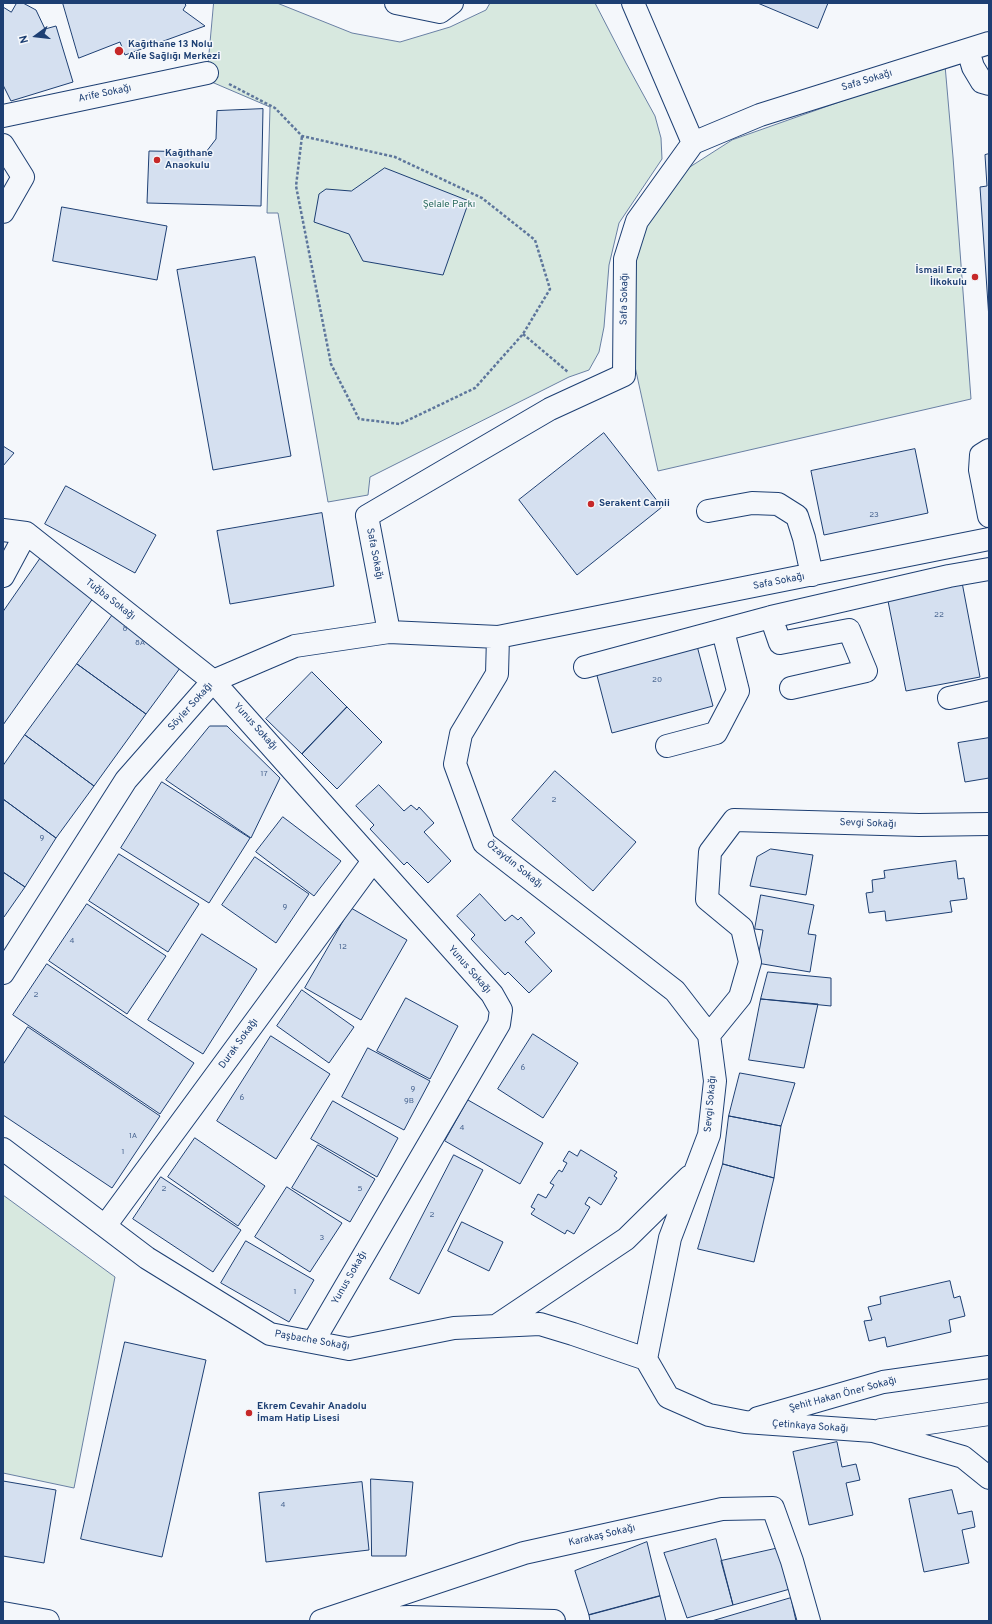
<!DOCTYPE html>
<html>
<head>
<meta charset="utf-8">
<style>
	body { margin:0 }
	#map { position:relative; width:992px; height:1624px; overflow:hidden; background:#f4f7fb; font-family:Overpass,sans-serif }
	canvas { display:block }
	.frame { position:absolute; inset:0; border:4px solid #1d3f73; pointer-events:none }
	.north { position:absolute; left:16px; top:16px; width:40px; height:40px; -webkit-text-stroke:3px #f4f7fb; paint-order:stroke; rotate:255deg; font-size:11px; font-weight:700; line-height:16px; text-align:center; color:#1d3f73 }
	.north::after { content:''; display:block; margin:auto; width:14px; height:18px; background:#1d3f73; clip-path:polygon(50% 0,100% 100%,50% 72%,0 100%) }
</style>
</head>
<body>
<div id="map">
<canvas width="992" height="1624"></canvas>
<div class="frame"></div>
<div class="north">N</div>
</div>
<script>
const context = document.querySelector('canvas').getContext('2d');
context.lineJoin = 'round';
function fill(path, color) {
  context.fillStyle = color;
  context.fill(path, 'evenodd');
}
function stroke(path, color, width, dash) {
  context.strokeStyle = color;
  context.lineWidth = width;
  context.lineCap = dash ? 'butt' : 'round';
  context.setLineDash(dash || []);
  context.stroke(path);
}
function drawText(font, color, halo, rows, align = 'center') {
  context.font = font + ' Overpass,sans-serif';
  context.lineWidth = 3;
  context.setLineDash([]);
  context.textBaseline = 'middle';
  context.strokeStyle = halo;
  context.fillStyle = color;
  for (const [text, x, y, turn = 0] of rows) {
    context.save();
    context.translate(x, y);
    context.rotate((+turn || 0) * Math.PI / 180);
    context.textAlign = isNaN(turn) ? turn : align;
    if (halo) context.strokeText(text, 0, 0);
    context.fillText(text, 0, 0);
    context.restore();
  }
}
const green = new Path2D(`
	M214,3H277L352,33L400,42L450,27L486,10L490,3H595L626,63L655,116L661,138L662,159L619,223L609,265L604,327L599,352L589,370L569,377L370,477L368,495L328,502L278,213H267L270,107L207,80Z
	M945,65L953,157L971,399L658,471L630,344L634,253L647,221L682,172L732,140Z
	M3,1195L115,1277L74,1488L3,1473Z`);
const building = new Path2D(`
	M17,3H23L36,10L45,29L56,26L73,82L11,101L3,85V7L11,12Z
	M63,3H184L186,5L183,10L205,26L125,55L120,42L79,58Z
	M758,3H828L818,28Z
	M263,109L261,206L147,203L149,151L206,152L216,139L217,111Z
	M989,154V319L980,187L987,186L985,155Z
	M385,168L469,201L443,275L363,261L349,234L314,222L319,194L326,189L351,191Z
	M62,207L167,226L157,280L53,261Z
	M255,257L291,456L213,470L177,270Z
	M604,433L662,507L577,575L519,500Z
	M3,446L14,453L3,466Z
	M915,449L928,513L824,535L811,471Z
	M66,486L156,535L135,573L45,524Z
	M322,513L334,586L230,604L217,531Z
	M42,556L96,594L3,725V612Z
	M961,577L980,677L906,691L886,591Z
	M114,613L183,664L146,714L77,664Z
	M696,642L713,706L612,733L595,668Z
	M77,664L146,714L94,786L25,735Z
	M312,672L347,707L302,754L266,719Z
	M347,707L382,742L337,789L302,754Z
	M210,726H227L280,778L251,838L166,780Z
	M25,735L94,786L56,838L3,799V766Z
	M989,738V778L965,782L958,743Z
	M555,771L636,842L593,891L512,820Z
	M162,782L250,838L209,903L121,848Z
	M379,785L404,811L411,805L417,810L419,807L434,823L424,832L451,861L428,883L407,862L404,865L370,829L374,825L356,806Z
	M3,799L56,838L25,887L3,872Z
	M283,817L341,861L314,896L256,852Z
	M771,849L813,855L806,895L750,886L757,857Z
	M119,854L199,904L168,952L89,901Z
	M255,857L309,894L276,943L222,905Z
	M956,861L958,879L964,878L967,899L950,901L952,912L886,921L885,911L869,913L866,893L873,892L872,880L885,878L884,871Z
	M3,872L25,887L4,917L3,916Z
	M480,894L505,921L512,915L518,920L521,917L535,933L525,942L552,971L529,993L508,972L505,975L471,939L475,935L457,916Z
	M761,895L814,905L808,934L816,935L810,972L757,963L763,930L755,929Z
	M87,904L166,956L127,1014L49,961Z
	M351,908L407,940L361,1020L305,988Z
	M202,934L257,969L203,1054L148,1020Z
	M47,964L194,1063L160,1114L13,1015Z
	M768,972L831,978V1006L761,999Z
	M302,990L354,1027L329,1063L277,1026Z
	M406,998L458,1026L430,1079L377,1051Z
	M761,999L818,1004L804,1068L749,1060Z
	M28,1027L160,1116L112,1188L3,1115V1065Z
	M533,1034L578,1063L543,1118L498,1089Z
	M271,1036L330,1074L276,1159L217,1121Z
	M368,1048L430,1081L404,1130L342,1097Z
	M740,1073L795,1083L781,1126L729,1116Z
	M468,1100L543,1143L520,1184L445,1141Z
	M333,1101L398,1138L377,1177L311,1139Z
	M729,1116L781,1126L774,1178L723,1164Z
	M195,1138L265,1186L238,1226L168,1177Z
	M318,1145L375,1179L350,1222L292,1188Z
	M581,1150L617,1172L614,1176L617,1178L601,1205L589,1197L585,1204L590,1207L574,1234L567,1230L565,1234L531,1214L535,1209L531,1207L538,1194L546,1198L554,1185L550,1183L559,1170L562,1172L567,1163L563,1161L569,1151L577,1156Z
	M454,1155L483,1170L419,1294L390,1279Z
	M723,1164L774,1178L754,1262L698,1249Z
	M161,1177L241,1230L213,1272L133,1219Z
	M287,1187L342,1223L310,1272L255,1237Z
	M462,1222L503,1242L489,1271L448,1251Z
	M246,1241L314,1280L289,1322L221,1283Z
	M950,1281L954,1298L960,1296L965,1316L949,1320L951,1332L887,1347L885,1337L869,1341L864,1321L872,1320L868,1307L881,1304L880,1297Z
	M125,1342L206,1360L162,1557L81,1539Z
	M837,1442L842,1467L856,1464L860,1480L846,1483L853,1515L809,1525L793,1452Z
	M371,1479L413,1482L406,1556H372Z
	M3,1481L56,1490L44,1563L3,1556Z
	M362,1482L369,1550L266,1562L259,1493Z
	M952,1490L958,1514L972,1511L975,1527L962,1530L969,1563L924,1572L909,1499Z
	M716,1539L733,1605L687,1618L664,1553Z
	M647,1542L660,1596L589,1615L575,1571Z
	M779,1548L790,1589L733,1605L721,1561Z
	M660,1596L666,1621H590L589,1615Z
	M791,1598L796,1621H712Z`);
const path = new Path2D(`
	M229,84L275,108L302,136L395,157L482,198L535,240L550,289L523,334L475,388L400,424L359,419L331,364L296,186L302,136
	M523,334L568,372`);
const minor = new Path2D(`
	M396,3L440,12L452,3
	M633,3L693,143
	M968,50L973,67L982,82L989,84
	M3,116L207,73
	M3,145L23,177L3,212
	M989,450L981,455L980,470L989,516
	M708,511L752,503L778,504L797,516L804,538L812,575
	M3,530L26,533L213,681L492,994L501,1010L499,1024L313,1342
	M3,576L26,533
	M771,617L780,643L849,630L866,671L791,688
	M389,632L367,516L550,409L624,375L625,259L637,221L693,143L760,115L989,43
	M498,637L497,674L461,734L455,764L484,843L675,991L709,1035
	M585,667L771,617L949,576L989,569
	M949,698L989,689
	M667,746L716,733L738,691L723,631
	M3,973L126,780L213,681L295,646L389,632L498,637L989,539
	M3,1149L147,1258L270,1334L349,1349L454,1328L540,1324L573,1334L646,1359
	M105,1226L373,861
	M496,1326L626,1239L689,1177
	M646,1359L670,1238L709,1135L715,1081L709,1035L740,997L750,962L742,928L707,899L710,852L734,820L919,825L989,824
	M646,1359L668,1397L709,1415L745,1422L873,1431L963,1457L989,1478
	M758,1418L883,1382L989,1367
	M881,1430L989,1414
	M3,1613L48,1621
	M347,1619L409,1617L554,1621
	M321,1621L524,1553L722,1509L773,1508L792,1561L809,1621`);
const markers = [
	[119,51,5,"#c62828"],
	[157,160,4,"#c62828"],
	[975,277,4,"#c62828"],
	[591,504,4,"#c62828"],
	[249,1413,4,"#c62828"]
];
const numberNames = [
	["23",874,515],
	["22",939,615],
	["8",125,629],
	["8A",140,643],
	["20",657,680],
	["17",264,774],
	["2",554,800],
	["9",42,838],
	["9",285,907],
	["4",72,941],
	["12",343,947],
	["2",36,995],
	["6",523,1068],
	["9",413,1089],
	["6",242,1098],
	["9B",409,1101],
	["4",462,1128],
	["1A",133,1136],
	["1",123,1152],
	["2",164,1189],
	["5",360,1189],
	["2",432,1215],
	["3",322,1238],
	["1",295,1292],
	["4",283,1505]
];
const poiNames = [
	["Kağıthane 13 Nolu",128,45],
	["Aile Sağlığı Merkezi",128,57],
	["Kağıthane",165,154],
	["Anaokulu",165,166],
	["İsmail Erez",967,271,"right"],
	["İlkokulu",967,283,"right"],
	["Serakent Camii",599,504],
	["Ekrem Cevahir Anadolu",257,1407],
	["İmam Hatip Lisesi",257,1419]
];
const streetNames = [
	["Safa Sokağı",867,81,-17],
	["Arife Sokağı",105,94,-12],
	["Safa Sokağı",625,299,-89],
	["Safa Sokağı",374,554,79],
	["Safa Sokağı",779,582,-11],
	["Tuğba Sokağı",110,600,38],
	["Söyler Sokağı",191,707,-48],
	["Yunus Sokağı",255,727,48],
	["Sevgi Sokağı",868,824,2],
	["Özaydın Sokağı",514,865,39],
	["Yunus Sokağı",469,970,49],
	["Durak Sokağı",239,1044,-54],
	["Sevgi Sokağı",711,1104,-85],
	["Yunus Sokağı",350,1278,-60],
	["Paşbache Sokağı",312,1341,10],
	["Şehit Hakan Öner Sokağı",843,1395,-15],
	["Çetinkaya Sokağı",810,1427,4],
	["Karakaş Sokağı",602,1536,-13]
];
const parkNames = [
	["Şelale Parkı",449,205]
];
fill(green, '#d7e8df');
stroke(green, '#687fa3', 1);
fill(building, '#d5e0f0');
stroke(building, '#1d3f73', 1);
stroke(minor, '#1d3f73', 24);
stroke(path, '#5e769c', 2.5, [3, 2]);
stroke(minor, '#f4f7fb', 22);
for (const [x, y, r, color] of markers) {
  const dot = new Path2D();
  dot.arc(x, y, r, 0, 2 * Math.PI);
  context.fillStyle = color;
  context.fill(dot);
  stroke(dot, '#f4f7fb', 1.5);
}
drawText('8px', '#4b6792', null, numberNames);
drawText('bold 10px', '#1d3f73', '#f4f7fb', poiNames, 'left');
drawText('10px', '#1d3f73', '#f4f7fb', streetNames);
drawText('10px', '#2c6c60', '#f4f7fb', parkNames);
</script>
</body>
</html>
